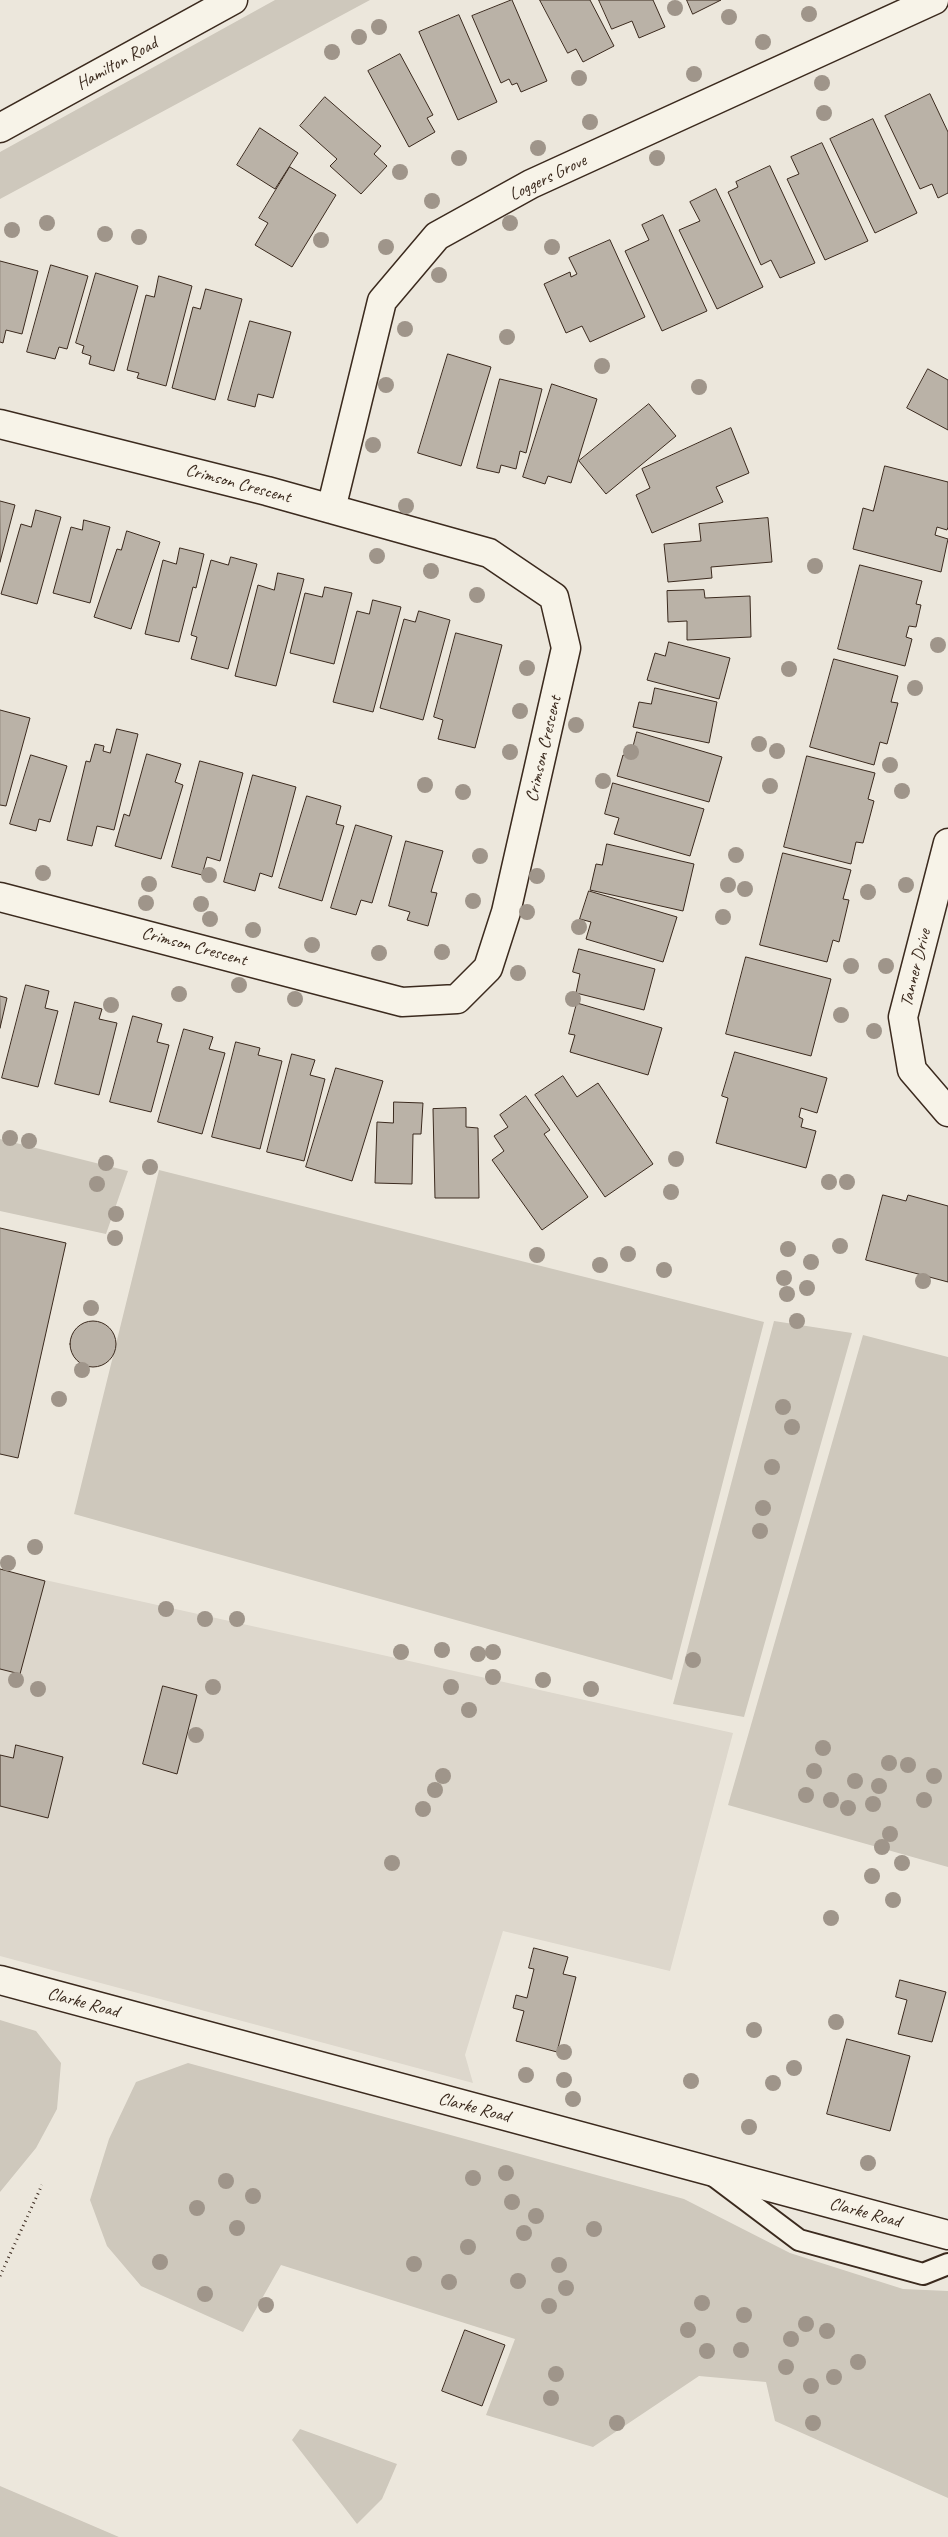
<!DOCTYPE html>
<html>
<head>
<meta charset="utf-8">
<style>
	body { margin:0 }
	canvas { display:block; background:#ece7dc }
</style>
</head>
<body>
<canvas width="948" height="2537"></canvas>
<script>
const context = document.querySelector('canvas').getContext('2d');
context.lineJoin = 'round';
function fill(path, color) {
  context.fillStyle = color;
  context.fill(path, 'evenodd');
}
function stroke(path, color, width, dash) {
  context.strokeStyle = color;
  context.lineWidth = width;
  context.lineCap = dash ? 'butt' : 'round';
  context.setLineDash(dash || []);
  context.stroke(path);
}
function drawText(font, color, halo, rows, align = 'center') {
  context.font = font + ' Caveat,sans-serif';
  context.lineWidth = 4.5;
  context.setLineDash([]);
  context.textBaseline = 'middle';
  context.strokeStyle = halo;
  context.fillStyle = color;
  for (const [text, x, y, turn = 0] of rows) {
    context.save();
    context.translate(x, y);
    context.rotate((+turn || 0) * Math.PI / 180);
    context.textAlign = isNaN(turn) ? turn : align;
    if (halo) context.strokeText(text, 0, 0);
    context.fillText(text, 0, 0);
    context.restore();
  }
}
const built = new Path2D(`
	M0,1570L733,1733L670,1971L503,1931L465,2055L473,2083L0,1956Z`);
const green = new Path2D(`
	M275,0H370L0,199V152Z
	M0,1139L128,1171L106,1234L0,1211Z
	M159,1170L764,1322L672,1680L74,1514Z
	M774,1321L852,1333L744,1717L673,1704Z
	M863,1335L948,1357V1867L728,1805Z
	M0,2020L36,2031L61,2063L57,2109L36,2148L0,2192Z
	M188,2063L684,2199L790,2253L903,2289L948,2291V2498L775,2421L766,2382L699,2376L593,2447L486,2415L515,2339L281,2265L243,2332L141,2286L107,2246L90,2200L109,2139L136,2082Z
	M300,2429L397,2464L382,2499L357,2524L292,2440Z
	M0,2486L119,2537H0Z`);
const building = new Path2D(`
	M512,0L547,81L521,92L517,83L512,85L509,79L501,83L472,16Z
	M540,0H590L614,46L583,62L576,49L568,53Z
	M599,0H653L665,27L639,38L632,21L612,29Z
	M687,0H721L693,14Z
	M459,15L497,102L458,120L419,32Z
	M400,54L433,115L427,118L435,132L409,147L368,71Z
	M930,94L948,132V193L938,198L932,184L920,189L885,116Z
	M325,97L381,146L374,154L387,166L361,194L330,166L337,159L300,126Z
	M873,119L917,213L875,233L830,139Z
	M260,128L298,153L275,189L237,165Z
	M822,143L868,241L825,260L787,179L799,174L791,157Z
	M770,166L815,263L780,278L771,260L761,265L728,192L738,187L736,182Z
	M290,167L336,195L292,267L255,245L268,223L259,218Z
	M716,189L763,287L717,309L679,230L700,221L690,202Z
	M663,215L707,311L662,331L625,251L649,240L642,225Z
	M610,240L645,317L590,342L582,326L566,333L544,284L570,272L571,277L577,274L569,258Z
	M0,261L38,271L22,334L6,330L3,343L0,342Z
	M51,265L88,276L67,349L59,347L55,359L27,352Z
	M96,273L138,286L114,371L89,364L91,356L82,353L84,346L76,343Z
	M159,276L192,286L166,386L137,378L139,373L127,370L146,295L154,297Z
	M206,289L242,299L215,400L172,388L193,307L200,309Z
	M250,321L291,332L273,398L258,394L255,407L228,400Z
	M448,354L491,367L461,466L418,453Z
	M928,369L948,380V430L907,408Z
	M500,379L542,389L526,453L520,451L516,469L501,465L499,473L477,468Z
	M552,384L597,399L571,483L548,476L545,484L523,477Z
	M649,404L676,436L606,494L579,461Z
	M731,428L749,473L716,487L723,502L652,533L636,495L650,488L642,469Z
	M885,466L948,482V527L947,530L937,527L935,535L948,539L941,572L853,549L863,508L873,511Z
	M0,501L15,505L0,562Z
	M36,510L61,517L37,604L1,594L21,524L31,527Z
	M768,518L772,562L711,567L712,578L668,582L664,544L701,541L699,524Z
	M84,520L110,527L90,603L53,593L71,527L82,530Z
	M127,531L160,542L131,629L94,617L117,549L121,550Z
	M180,548L204,554L196,588L193,587L179,642L145,634L163,560L176,564Z
	M231,557L257,564L228,669L191,659L197,637L191,635L211,560L228,565Z
	M860,565L922,581L916,604L921,605L916,627L909,626L906,637L912,639L905,666L838,649Z
	M278,573L304,579L276,686L235,676L258,585L274,590Z
	M325,587L352,593L334,664L290,653L305,593L322,597Z
	M704,590L705,598L750,596L751,637L687,640V621L668,622L667,591Z
	M373,600L401,607L373,712L333,702L357,611L369,614Z
	M419,611L450,620L423,720L380,708L404,619L415,622Z
	M456,633L502,645L475,748L438,739L443,720L434,717Z
	M669,642L730,658L719,699L647,680L655,653L665,656Z
	M834,659L898,676L891,702L898,703L887,744L880,742L874,765L810,747Z
	M655,688L717,702L709,743L633,727L639,702L651,704Z
	M0,710L30,718L6,806L0,805Z
	M117,729L138,734L114,830L97,826L92,846L67,840L86,761L90,762L95,744L104,746L103,751L110,753Z
	M637,732L722,757L709,802L617,776L623,755L630,757Z
	M147,754L181,764L175,782L183,785L161,859L115,846L124,814L129,816Z
	M31,755L67,766L50,822L39,819L36,831L10,824Z
	M807,756L875,773L868,799L874,801L863,843L856,842L851,864L784,847Z
	M200,761L243,773L220,861L207,857L202,875L172,867Z
	M253,775L296,787L272,877L260,873L255,891L224,882Z
	M613,783L704,809L690,856L614,834L619,818L605,814Z
	M307,796L341,806L336,824L344,826L322,901L279,888Z
	M356,825L392,836L372,903L361,900L356,915L331,908Z
	M406,841L443,851L431,892L437,893L428,926L407,920L410,912L389,906Z
	M607,844L694,864L683,911L590,890L596,864L602,865Z
	M783,853L851,870L843,899L849,900L839,942L833,940L827,962L760,945Z
	M589,891L677,917L663,962L586,939L591,922L580,919Z
	M579,949L655,969L644,1010L576,993L580,974L573,972Z
	M746,957L831,979L811,1056L726,1034Z
	M26,985L49,991L45,1008L58,1011L38,1087L2,1078Z
	M0,996L7,998L0,1028Z
	M75,1002L102,1009L99,1019L117,1023L99,1095L55,1084Z
	M577,1003L662,1028L648,1075L570,1052L575,1035L569,1034Z
	M133,1016L162,1024L157,1042L169,1045L151,1112L110,1102Z
	M184,1029L213,1037L209,1049L225,1053L202,1134L158,1122Z
	M236,1042L260,1048L258,1055L282,1061L260,1149L212,1137Z
	M735,1052L827,1078L817,1113L801,1108L799,1117L803,1119L801,1127L816,1131L806,1168L716,1143L728,1098L722,1096Z
	M292,1054L315,1060L310,1075L325,1079L304,1161L267,1152Z
	M336,1068L383,1081L352,1181L306,1167Z
	M563,1076L577,1097L598,1083L653,1164L605,1197L535,1095Z
	M526,1096L550,1130L544,1134L588,1197L542,1230L492,1160L504,1151L494,1136L508,1127L500,1115Z
	M394,1102L423,1103L421,1134H413L412,1184L375,1183L377,1122L393,1123Z
	M466,1108V1127L478,1128L479,1198H435L433,1109Z
	M883,1195L906,1201L908,1195L948,1206V1282L866,1260Z
	M0,1228L66,1243L18,1458L0,1454Z
	M70 1344a23 23 0 1 1 46 0a23 23 0 1 1-46 0Z
	M0,1569L45,1581L20,1674L0,1669Z
	M163,1686L197,1695L177,1774L143,1764Z
	M16,1745L63,1757L48,1818L0,1806V1755L13,1758Z
	M534,1948L568,1957L563,1974L576,1977L557,2052L516,2041L524,2011L513,2008L516,1995L527,1998L534,1969L529,1968Z
	M900,1980L946,1992L932,2042L898,2034L907,2000L896,1997Z
	M847,2039L910,2056L890,2131L827,2114Z
	M465,2330L505,2345L482,2406L442,2391Z`);
const path = new Path2D(`
	M0,2276L42,2185`);
const lane = new Path2D(`
	M714,2176L799,2240L923,2274L948,2264`);
const street = new Path2D(`
	M0,424L267,491L489,553L554,597L566,648L506,912L488,968L457,999L402,1002L0,897
	M331,509L382,301L437,236L531,184L934,0
	M948,843L903,1017L912,1070L948,1112`);
const secondary = new Path2D(`
	M0,128L233,0
	M0,1980L948,2235`);
const trees = [
	[675,8],
	[809,14],
	[729,17],
	[379,27],
	[359,37],
	[763,42],
	[332,52],
	[694,74],
	[579,78],
	[822,83],
	[824,113],
	[590,122],
	[538,148],
	[459,158],
	[657,158],
	[400,172],
	[432,201],
	[47,223],
	[510,223],
	[12,230],
	[105,234],
	[139,237],
	[321,240],
	[386,247],
	[552,247],
	[439,275],
	[405,329],
	[507,337],
	[602,366],
	[386,385],
	[699,387],
	[373,445],
	[406,506],
	[377,556],
	[815,566],
	[431,571],
	[477,595],
	[938,645],
	[527,668],
	[789,669],
	[915,688],
	[520,711],
	[576,725],
	[759,744],
	[777,751],
	[510,752],
	[631,752],
	[890,765],
	[603,781],
	[425,785],
	[770,786],
	[902,791],
	[463,792],
	[736,855],
	[480,856],
	[43,873],
	[209,875],
	[537,876],
	[149,884],
	[728,885],
	[906,885],
	[745,889],
	[868,892],
	[473,901],
	[146,903],
	[201,904],
	[527,912],
	[723,917],
	[210,919],
	[579,927],
	[253,930],
	[312,945],
	[442,952],
	[379,953],
	[851,966],
	[886,966],
	[518,973],
	[239,985],
	[179,994],
	[295,999],
	[573,999],
	[111,1005],
	[841,1015],
	[874,1031],
	[10,1138],
	[29,1141],
	[676,1159],
	[106,1163],
	[150,1167],
	[829,1182],
	[847,1182],
	[97,1184],
	[671,1192],
	[116,1214],
	[115,1238],
	[840,1246],
	[788,1249],
	[628,1254],
	[537,1255],
	[811,1262],
	[600,1265],
	[664,1270],
	[784,1278],
	[923,1281],
	[807,1288],
	[787,1294],
	[91,1308],
	[797,1321],
	[82,1370],
	[59,1399],
	[783,1407],
	[792,1427],
	[772,1467],
	[763,1508],
	[760,1531],
	[35,1547],
	[8,1563],
	[166,1609],
	[205,1619],
	[237,1619],
	[442,1650],
	[401,1652],
	[493,1652],
	[478,1654],
	[693,1660],
	[493,1677],
	[16,1680],
	[543,1680],
	[213,1687],
	[451,1687],
	[38,1689],
	[591,1689],
	[469,1710],
	[196,1735],
	[823,1748],
	[889,1763],
	[908,1765],
	[814,1771],
	[443,1776],
	[934,1776],
	[855,1781],
	[879,1786],
	[435,1790],
	[806,1795],
	[831,1800],
	[924,1800],
	[873,1804],
	[848,1808],
	[423,1809],
	[890,1834],
	[882,1847],
	[392,1863],
	[902,1863],
	[872,1876],
	[893,1900],
	[831,1918],
	[836,2022],
	[754,2030],
	[564,2052],
	[794,2068],
	[526,2075],
	[564,2080],
	[691,2081],
	[773,2083],
	[573,2099],
	[749,2127],
	[868,2163],
	[506,2173],
	[473,2178],
	[226,2181],
	[253,2196],
	[512,2202],
	[197,2208],
	[536,2216],
	[237,2228],
	[594,2229],
	[524,2233],
	[468,2247],
	[160,2262],
	[414,2264],
	[559,2265],
	[518,2281],
	[449,2282],
	[566,2288],
	[205,2294],
	[702,2303],
	[266,2305],
	[549,2306],
	[744,2315],
	[806,2324],
	[688,2330],
	[827,2331],
	[791,2339],
	[741,2350],
	[707,2351],
	[858,2362],
	[786,2367],
	[556,2374],
	[834,2377],
	[811,2386],
	[551,2398],
	[617,2423],
	[813,2423]
];
const streetNames = [
	["Hamilton Road",117,64,-29],
	["Loggers Grove",548,178,-26],
	["Crimson Crescent",238,484,15],
	["Crimson Crescent",544,749,-77],
	["Crimson Crescent",194,947,15],
	["Tanner Drive",916,968,-76],
	["Clarke Road",83,2003,15],
	["Clarke Road",474,2108,15],
	["Clarke Road",865,2213,15]
];
fill(built, '#ddd7cc');
fill(green, '#cec8bc');
fill(building, '#bab2a7');
stroke(building, '#3b2a1e', 1);
stroke(lane, '#3b2a1e', 24);
stroke(street, '#3b2a1e', 31);
stroke(secondary, '#3b2a1e', 31);
stroke(path, '#3b2a1e', 3, [1, 4]);
stroke(lane, '#f7f3e8', 20);
stroke(street, '#f7f3e8', 28);
stroke(secondary, '#f7f3e8', 28);
context.fillStyle = '#9f958a';
for (const [x, y] of trees) {
  context.beginPath();
  context.arc(x, y, 8, 0, 2 * Math.PI);
  context.fill();
}
drawText('18px', '#3b2a1e', '#f7f3e8', streetNames);
</script>
</body>
</html>
